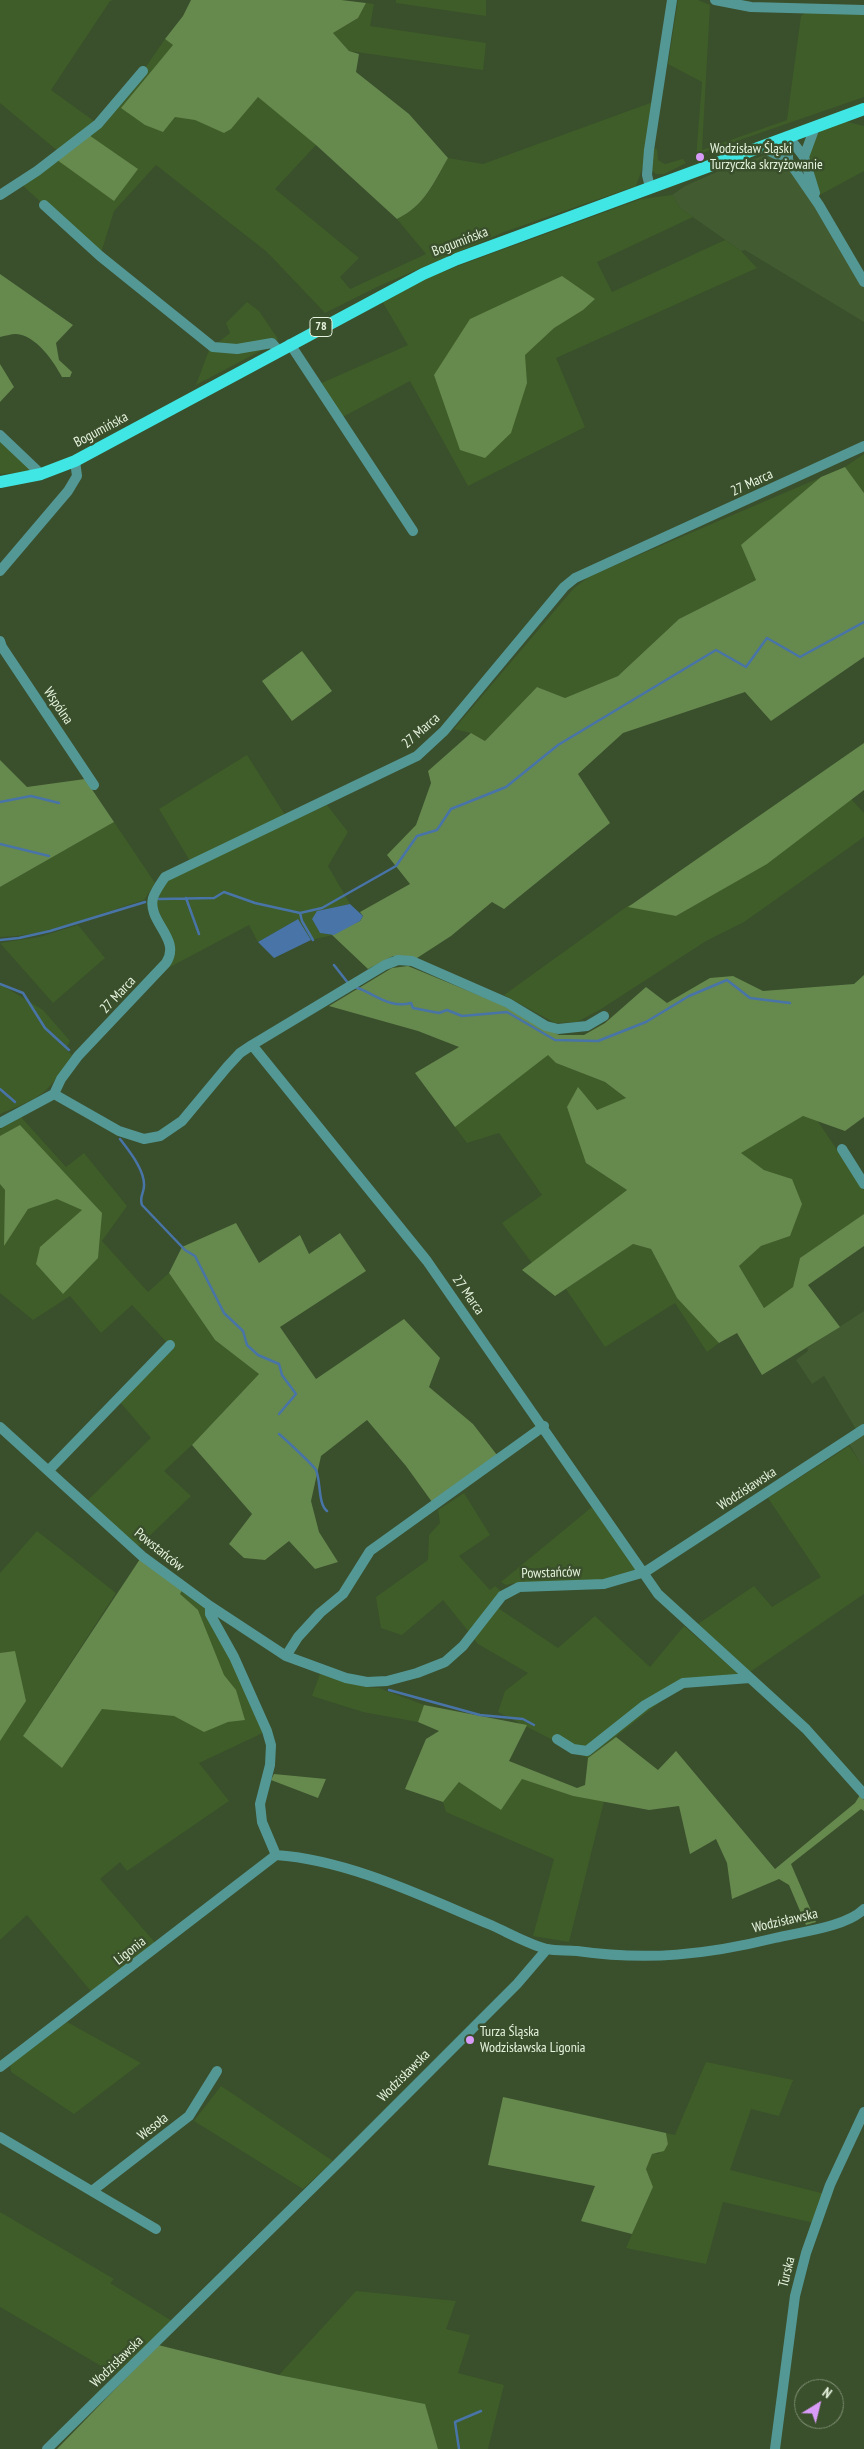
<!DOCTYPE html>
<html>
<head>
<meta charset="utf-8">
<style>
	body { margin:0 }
	#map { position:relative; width:864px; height:2449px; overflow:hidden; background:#3a4f2c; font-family:"PT Sans Narrow",sans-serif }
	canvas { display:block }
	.north { position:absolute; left:794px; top:2379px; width:50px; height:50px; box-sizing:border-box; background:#3a4f2c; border:1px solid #7f9173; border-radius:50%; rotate:36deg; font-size:14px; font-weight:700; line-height:20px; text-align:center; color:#e6f3de }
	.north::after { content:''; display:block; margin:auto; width:18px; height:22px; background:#d89bf8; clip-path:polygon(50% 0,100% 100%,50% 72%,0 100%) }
</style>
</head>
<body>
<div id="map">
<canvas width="864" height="2449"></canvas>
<div class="north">N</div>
</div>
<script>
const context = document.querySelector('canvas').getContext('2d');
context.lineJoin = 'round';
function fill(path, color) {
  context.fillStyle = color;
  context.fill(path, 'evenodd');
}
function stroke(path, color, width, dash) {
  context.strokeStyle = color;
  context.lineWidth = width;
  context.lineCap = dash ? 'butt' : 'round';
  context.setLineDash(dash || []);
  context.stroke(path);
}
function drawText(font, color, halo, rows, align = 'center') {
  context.font = font + ' "PT Sans Narrow",sans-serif';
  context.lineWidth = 5;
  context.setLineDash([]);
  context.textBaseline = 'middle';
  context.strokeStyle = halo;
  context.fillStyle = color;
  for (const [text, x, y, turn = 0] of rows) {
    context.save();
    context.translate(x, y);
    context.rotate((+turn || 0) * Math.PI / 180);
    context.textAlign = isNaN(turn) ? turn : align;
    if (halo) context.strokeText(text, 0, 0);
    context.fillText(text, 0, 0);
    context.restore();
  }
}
const built = new Path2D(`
	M765,155L788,160L864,284V322L745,250L741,251L680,208L672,195L685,186L728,167Z
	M864,1311V1469L849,1444L860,1436L824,1376L812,1384L796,1360L808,1351L807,1348Z`);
const green = new Path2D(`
	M0,0H114L110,1L51,90L98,124L143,71L165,39L209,70L241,84L281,114L316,145L275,189L359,258L340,277L350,289L426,254L397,219C425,205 433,185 448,158L483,164L653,102L649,150L636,186L504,232L377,287L325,313L267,252L156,165L114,211L100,256L19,182L59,152L0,103Z
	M396,0H486V16L396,3Z
	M678,0H698L710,5L702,150L787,120L801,16L807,11L864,13V97L705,152L696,158L702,82L668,64Z
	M366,3L374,4L370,26L486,43L483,70L349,51L333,33L358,18Z
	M844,121L864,126V171L816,197C810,180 804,152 816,136C822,127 834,125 844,121Z
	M653,148L657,149L658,160L665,164L683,159L686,163L664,174H656L651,169Z
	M672,195L680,208L693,217L597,262L612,292L725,240L741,251L757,268L556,358L585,427L468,486L410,381L339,419L317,385L408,345L382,301L422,280L458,266L641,199Z
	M247,302L259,311L278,339L264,349L196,385L209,350L230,333L226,323Z
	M0,440L33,472L0,474Z
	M864,454V493L845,467L756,580L679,619L618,676L565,698L537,687L485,741L471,733L454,729L574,588L590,576L845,467Z
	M247,755L285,815L190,861L159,809Z
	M851,799L864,813V837L744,922L706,941L601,1009L577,1022L555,1023L504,995L629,905L676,916L765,863Z
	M327,805L348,832L328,866L350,904L318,911L312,919L320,933L333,935L311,940L298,919L258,942L249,925L170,967C171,961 176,950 174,944C167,918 142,903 170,877Z
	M114,822L155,883L144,900C98,914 49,936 0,937V887Z
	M78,925L105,958L53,1003L0,943L39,937Z
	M0,984L43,1010L70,1041L66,1049L72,1055C46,1096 43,1096 0,1114Z
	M548,1054L556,1063L605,1082L627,1099L597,1110L586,1163L627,1190L532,1263L502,1223L542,1195L499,1133L467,1143L455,1127Z
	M803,1116L817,1120L864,1190V1214L800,1258L793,1287L764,1308L739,1266L761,1246L790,1236L792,1179L764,1170L740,1153Z
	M21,1117L66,1167L84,1153L127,1206L102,1241L148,1292L169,1273L215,1340L259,1374L192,1445L164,1471L191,1496L137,1548L86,1502L151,1438L120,1402L173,1349L132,1305L101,1333L70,1296L33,1320L0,1293V1129Z
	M633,1244L651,1249L677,1298L719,1343L707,1352L675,1303L605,1347L566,1289Z
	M849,1446L864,1468V1594L750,1672L695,1626L754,1586L772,1607L821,1577L768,1498Z
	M464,1493L490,1535L459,1556L490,1590L495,1586L501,1591L469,1632L443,1600L402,1635L381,1628L376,1597L428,1560L429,1535L440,1523L438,1510Z
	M592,1507L642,1571C603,1586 556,1582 515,1583L506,1585L501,1582Z
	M37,1531L116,1593L23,1736L62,1768L184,1587L210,1606L267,1731L199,1763L229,1801L127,1871L120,1862L100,1879L158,1946L95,1996L27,1915L0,1940V1573Z
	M498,1608L558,1648L595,1616L650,1667L684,1626L745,1679L678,1688L588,1758L498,1712L505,1691L528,1673L478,1644L474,1639Z
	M320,1674L365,1687L379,1688L424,1705L418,1722L363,1712L312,1696Z
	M522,1779L573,1796L604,1801L569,1942L533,1936L554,1859L446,1812L443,1802L459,1782Z
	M67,2022L141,2063L74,2114L11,2072L10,2065Z
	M706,2062L793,2080L779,2116L751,2109L730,2170L825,2194L814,2223L723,2202L706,2264L626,2248L653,2187L646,2169L652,2153L658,2154L668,2144L666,2133L675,2135Z
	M221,2086L333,2161L303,2189L194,2121Z
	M0,2212L114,2279L110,2283L172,2321L115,2374L0,2307Z
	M356,2291L456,2301L446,2329L470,2335L458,2373L504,2385L488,2449H438L424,2404L279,2375Z`);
const forest = new Path2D(`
	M191,0H341L366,3L358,18L333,33L349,51L359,54L356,72L409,114L448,158C433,184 425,205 397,219L316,145L258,97L231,129L224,133L195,120L175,117L163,132L145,125L121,108L173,45L165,39L183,16Z
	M86,133L138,169L114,201L53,157Z
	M0,274L73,325L56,343L59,360L72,372L70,377H62C54,362 36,335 16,334C11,334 5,336 0,337Z
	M562,276L595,299L583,310L554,328L525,355L527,383L511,433L485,458L460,450L434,375L470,319Z
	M0,364L14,387L0,402Z
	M845,467L864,493V657L771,721L745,692L623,733L578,774L610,823L504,909L492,902L451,936L417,958L393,956L368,969L331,934L360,921L363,916L360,912L410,884L387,855L416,825L431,783L428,771L471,733L485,741L537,687L565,698L618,676L679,619L756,580L741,545L821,477Z
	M302,651L332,691L292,721L262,681Z
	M864,743V790L767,864L676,916L628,907Z
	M0,760L27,787L85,779L114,822L0,887Z
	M408,966L500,1004L559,1035H584L605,1023L646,987L667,1003L710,978L733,976L763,991L854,984L864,975V1117L845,1131L803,1116L741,1153L764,1170L792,1179L802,1204L790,1236L761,1246L739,1266L764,1308L793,1287L800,1258L864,1214V1246L808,1285L840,1327L762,1375L737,1333L719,1343L677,1298L651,1249L633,1244L555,1296L522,1270L627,1190L586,1163L567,1107L578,1087L597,1110L626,1098L605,1082L556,1063L548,1055L455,1127L415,1073L459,1047L418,1031L329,1006L392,968Z
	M20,1125L102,1213L98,1258L63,1294L36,1264L40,1247L82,1210L57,1199L28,1209L4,1246L5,1190L0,1184V1136Z
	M236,1223L259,1263L300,1235L309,1254L340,1233L366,1271L280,1327L316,1379L404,1319L440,1358L429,1387L473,1424L497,1455L432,1502L406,1466L367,1420L321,1456L311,1501L319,1532L338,1562L315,1569L289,1541L265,1560L244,1558L229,1544L252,1514L192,1445L259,1374L215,1340L169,1273L182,1247Z
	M142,1556L184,1587L180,1594L198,1610L224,1675L236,1690L245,1720L228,1722L204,1732L174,1716L102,1709L62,1768L23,1736Z
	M15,1651L26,1701L0,1741V1653Z
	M424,1705L527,1725L509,1761L577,1788L585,1785L588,1758L616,1737L658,1770L676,1751L775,1869L855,1803L860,1795L864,1800V1811L861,1809L791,1864L816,1922L806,1925L789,1885L779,1879L732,1899L727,1863L716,1839L690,1854L679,1806L649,1810L573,1796L522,1779L501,1810L459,1782L443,1802L405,1789L426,1739L439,1731L418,1722Z
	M274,1774L326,1779L318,1798L271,1780Z
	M503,2097L666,2133L668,2144L664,2151L652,2154L646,2169L653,2187L632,2234L581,2221L595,2186L488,2165Z
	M158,2345L279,2375L425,2404L438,2449H57Z`);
const water = new Path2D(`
	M350,904L363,916L360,921L334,935L320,933L312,919L317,911Z
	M298,919L311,940L274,958L258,942Z`);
const stream = new Path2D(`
	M0,802L31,796L59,803
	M0,844L49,856
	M186,898L199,934
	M159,899L214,898L224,892L255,903L300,913L322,908L396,866L417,836L437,830L451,809L506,787L558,745L716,650L746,667L767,638L800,657L864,622
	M300,913L302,921L313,940
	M0,940L19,938L50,931L145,902
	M334,965L348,983
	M0,984L23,993L45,1028L69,1050
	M355,987C374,993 389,1009 411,1003L413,1008L439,1013L447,1010L462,1016L507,1012L555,1040L598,1041L646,1022L689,996L727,980L750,998L790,1003
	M0,1089L15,1102
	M120,1139C129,1151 145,1170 144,1186C144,1193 139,1197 142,1205L185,1250L195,1256L224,1313L243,1331L247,1345L258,1355L279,1364L282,1375L296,1394L279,1414
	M279,1434C284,1438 314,1466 316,1470C321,1482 318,1504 327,1511
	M389,1690L480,1715L523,1719L534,1725
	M459,2449L455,2422L481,2411`);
const minor = new Path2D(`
	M715,0L751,7L864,10
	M788,136L804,157L815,193
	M761,147L788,160L819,205L864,282
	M804,157L815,127
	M788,160V136
	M650,187L647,175L649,150L672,0
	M0,195L37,171L98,124L143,71
	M44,205L100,256L213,347L237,349L272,343L278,350
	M290,344L413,531
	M0,435L41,474
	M0,571L68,491L77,476L75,461
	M0,641L2,647L94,785
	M252,1045L385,965L398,960L412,961L508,1003L546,1026L558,1029L587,1026L604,1016
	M54,1094L119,1131L144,1139L160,1136L182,1121L227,1067L240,1053L252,1045L427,1261L658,1594L806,1729L864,1794
	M0,1123L54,1094L61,1079L78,1056L166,963C182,939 147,922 153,898C155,891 161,883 165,877L417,756L444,731L564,587L575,578L864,446
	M842,1149L864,1184
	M0,1427L142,1556L210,1606L286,1656L346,1678L367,1682L387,1681L417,1673L445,1662L463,1646L502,1596L519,1587L604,1584L645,1572L864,1429
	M49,1470L170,1345
	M210,1606V1614L234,1657L267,1731L271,1745L270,1765L260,1804L262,1822L276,1855
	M286,1656L298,1637L320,1613L343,1594L370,1551L544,1426
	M557,1739L573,1749L587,1751L645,1705L683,1683L750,1678
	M0,2067L276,1855C349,1860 424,1897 491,1925C509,1933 528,1944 547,1949C556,1951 567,1950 577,1951C648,1961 706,1955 775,1938C800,1932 846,1927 864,1909
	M0,2137L156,2229
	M92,2191L189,2116L217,2071
	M47,2449L337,2164L517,1984L547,1949
	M775,2449L795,2296L806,2253L830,2185L864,2112`);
const major = new Path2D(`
	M0,482L41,474L75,461L423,274L457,259L864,109`);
const markers = [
	[700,157,5,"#d89bf8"],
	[470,2040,5,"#d89bf8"]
];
const shields = [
	[321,327,22]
];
const shieldNames = [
	["78",321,327]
];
const poiNames = [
	["Wodzisław Śląski",710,149],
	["Turzyczka skrzyżowanie",710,165],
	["Turza Śląska",480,2032],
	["Wodzisławska Ligonia",480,2048]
];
const streetNames = [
	["Bogumińska",460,242,-21],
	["Bogumińska",101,430,-28],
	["27 Marca",752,483,-25],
	["Wspólna",58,706,56],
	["27 Marca",421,731,-41],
	["27 Marca",118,995,-47],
	["27 Marca",468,1295,55],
	["Wodzisławska",747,1489,-33],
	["Powstańców",159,1550,39],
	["Powstańców",551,1573,-2],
	["Wodzisławska",785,1921,-13],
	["Ligonia",130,1951,-38],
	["Wodzisławska",404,2076,-45],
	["Wesoła",153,2127,-38],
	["Turska",787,2272,-76],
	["Wodzisławska",117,2362,-44]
];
fill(built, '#425b31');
fill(green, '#3f5d28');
fill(forest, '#66894e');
fill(water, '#4874a7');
stroke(stream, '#4874a7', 2.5);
stroke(minor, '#549896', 10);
stroke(major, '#40e6e3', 12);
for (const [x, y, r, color] of markers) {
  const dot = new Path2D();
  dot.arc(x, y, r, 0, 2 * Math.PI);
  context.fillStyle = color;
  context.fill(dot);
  stroke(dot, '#3a4f2c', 2);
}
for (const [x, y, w] of shields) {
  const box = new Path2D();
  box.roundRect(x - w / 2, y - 9.5, w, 19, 4);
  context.fillStyle = '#3a4f2c';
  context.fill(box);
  stroke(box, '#e6f3de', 1);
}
drawText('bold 12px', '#e6f3de', null, shieldNames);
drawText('14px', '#e6f3de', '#3a4f2c', poiNames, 'left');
drawText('14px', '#e6f3de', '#3a4f2c', streetNames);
</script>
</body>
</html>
